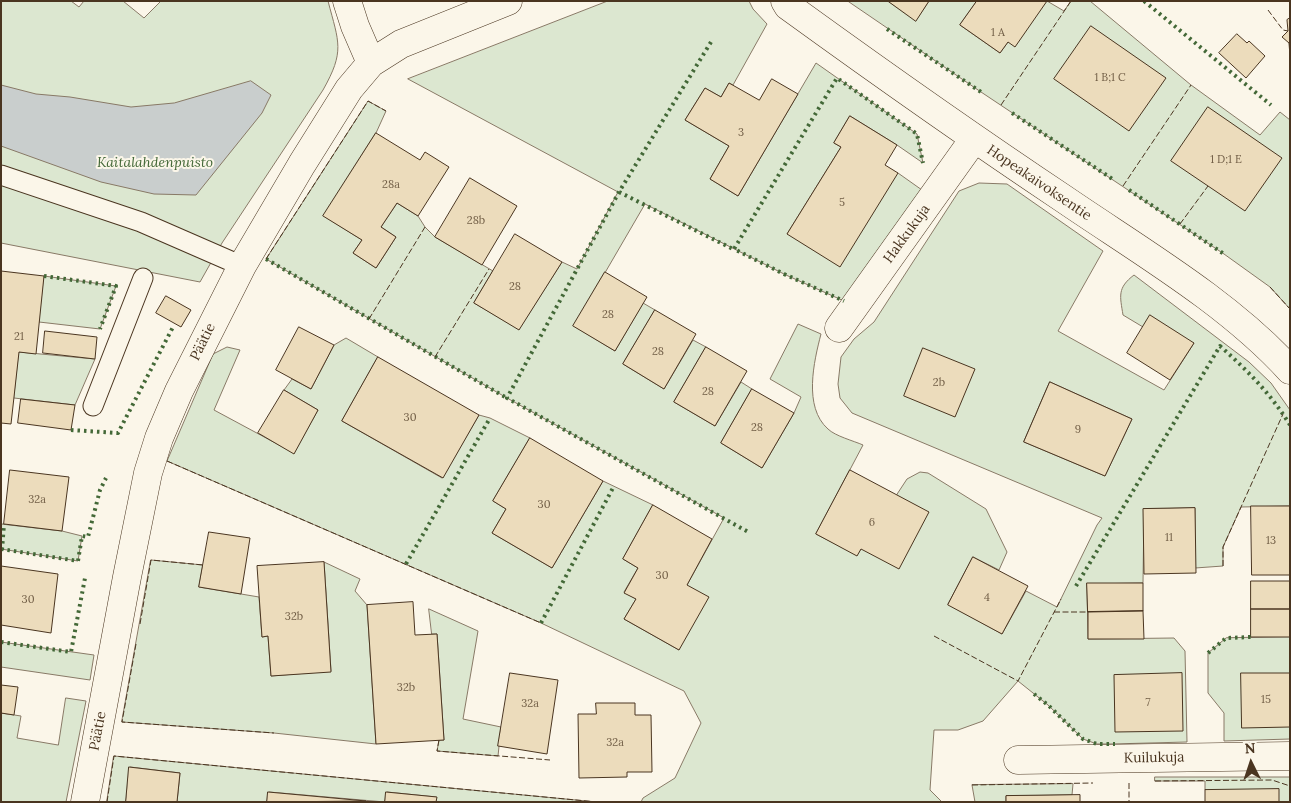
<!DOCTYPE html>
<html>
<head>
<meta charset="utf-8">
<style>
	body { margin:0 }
	#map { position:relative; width:1291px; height:803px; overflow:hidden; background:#fbf6e9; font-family:Lora,serif }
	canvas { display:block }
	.frame { position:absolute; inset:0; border:2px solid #4a3520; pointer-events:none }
	.north { position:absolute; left:1226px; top:738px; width:50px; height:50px; -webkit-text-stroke:4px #fbf6e9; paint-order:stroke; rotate:356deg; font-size:14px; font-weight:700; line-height:20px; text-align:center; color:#4a3520 }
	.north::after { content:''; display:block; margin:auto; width:18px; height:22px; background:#4a3520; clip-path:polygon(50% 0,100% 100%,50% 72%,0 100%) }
</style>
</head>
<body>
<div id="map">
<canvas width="1291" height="803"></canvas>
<div class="frame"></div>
<div class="north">N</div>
</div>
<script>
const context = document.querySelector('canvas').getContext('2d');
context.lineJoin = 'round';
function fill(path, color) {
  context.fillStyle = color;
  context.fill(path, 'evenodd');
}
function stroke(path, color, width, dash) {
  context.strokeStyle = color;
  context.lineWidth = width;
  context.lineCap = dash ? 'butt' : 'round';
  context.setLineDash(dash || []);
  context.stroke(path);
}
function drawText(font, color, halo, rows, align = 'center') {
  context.font = font + ' Lora,serif';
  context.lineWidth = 4;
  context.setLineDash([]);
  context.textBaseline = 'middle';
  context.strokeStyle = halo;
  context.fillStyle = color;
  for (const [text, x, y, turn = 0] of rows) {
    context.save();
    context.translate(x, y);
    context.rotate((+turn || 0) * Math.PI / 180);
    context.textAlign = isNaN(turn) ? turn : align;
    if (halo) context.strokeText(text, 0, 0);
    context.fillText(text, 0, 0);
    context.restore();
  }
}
const green = new Path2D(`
	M1,1H71L79,7L84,1H123L144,18L161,1H328C339,43 345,51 323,90L222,243L200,282L1,243Z
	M608,1H749L753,9L767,24L733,85L729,83L721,97L705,88L685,120L729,146L710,179L738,196L816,63L917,134L923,163L897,145L850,116L834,143L841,147L787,234L898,173L922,190L844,301L786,275L645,204L574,326L615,351L643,303L655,310L623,364L664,389L693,340L706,347L674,402L715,426L741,382L752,389L721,443L762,468L794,413L801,397L770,379L798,324L821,334C814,361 803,407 828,429C835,436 854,441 863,445L816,534L857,555L907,479L920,472L928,473L986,509L1007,552L999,570L973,557L948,604L1002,634L1026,591L1057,607L1097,525L1102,518L852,413L840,398L838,384L841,357L854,339L874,322L959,191L979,183L1007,184L1103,251L1058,331L1164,390L1194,343L1143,327L1123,315C1120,296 1117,288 1134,275L1249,362L1271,383L1290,410V506L1241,507L1223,547V566L1195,568V508L1144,509L1143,583L1087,584L1088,639L1174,638L1185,651L1187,742L1111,744H1097L1083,739L1048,705L1018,681L983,721L958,730H934L930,790L942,802H641L643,798L675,778L701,723L684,691L541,623L167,461L213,354L227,347L240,350L214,410L294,453L318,410L284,390L292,379L311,389L334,345L346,338L378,357L342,421L442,478L479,415L490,418L530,438L493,501L506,509L492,533L552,568L603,481L653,505L623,559L638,568L624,592L636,599L624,619L679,650L687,585L724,518L507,398L266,259L368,101L386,111L376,133L324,216L362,240L353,253L376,268L396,237L381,227L397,203L418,216L425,227L435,237L493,271L474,303L519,329L562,262L577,269L618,192L408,79ZM1050,382L1132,419L1105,476L1024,442Z
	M848,1H888L916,20L929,1H977L960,25L1000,53L1008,42L1047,1L1064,11L1071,1H1090L1191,85L1260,135L1280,112L1290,120V309L1270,287L1224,254L981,92Z
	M44,276L116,286L100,329L39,322Z
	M19,352L95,359L75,405L14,398Z
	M1,524L62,531L82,536L78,561L1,549Z
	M151,560L203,565L199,587L259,597L262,637L268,636L271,676L331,671L324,562L360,579L355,591L367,605L376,744L274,733L122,722Z
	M429,609L478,631L463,719L501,727L498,756L437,751L439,740H444L437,634H432Z
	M1290,637V739L1224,741V713L1208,693V653L1226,638Z
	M1,642L94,655L90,680L1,667Z
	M66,698L86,701L66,802H1V713L21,716L17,738L58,745Z
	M114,756L597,802H436V797L387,792L385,802L269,792L267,802H177L180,773L130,767L126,802H107Z
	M1155,777H1290V802H1279L1205,790V781H1155Z
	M1073,784L1072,795L1006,796V802H975L972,785Z`);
const water = new Path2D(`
	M251,81L271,95L262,113L196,195L154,194L101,182L1,146V85L36,94L70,97L131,107L174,103Z`);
const building = new Path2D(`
	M888,1H929L916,21Z
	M977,1H1047L1015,47L1008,42L1000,53L960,25Z
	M1290,18V56L1289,43L1282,37L1288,31L1287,20Z
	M1091,26L1166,78L1129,131L1054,79Z
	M1237,34L1247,43L1249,41L1265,56L1246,78L1219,53Z
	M772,79L798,94L738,196L710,179L729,146L685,120L705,88L721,97L729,83L759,100Z
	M1208,107L1282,158L1245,211L1171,161Z
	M850,116L897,145L885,165L898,173L840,267L787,234L841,147L834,143Z
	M376,133L420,160L425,152L449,167L418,216L397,203L381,227L396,237L376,268L353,253L362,240L323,216Z
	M470,178L517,206L482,265L435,237Z
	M515,234L562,262L519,330L474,303Z
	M1,271L44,276L36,354L19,352L11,424L1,423Z
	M605,272L647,297L615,351L573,326Z
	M166,296L191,310L181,327L156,313Z
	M655,310L696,334L664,389L623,364Z
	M1150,315L1194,343L1170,380L1127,353Z
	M299,327L334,345L311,389L276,370Z
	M45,331L97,337L95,359L43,353Z
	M706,347L747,371L715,426L674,402Z
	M923,348L975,369L955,417L904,396Z
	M378,357L479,415L443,478L342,421Z
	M1050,382L1132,419L1105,476L1024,442Z
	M752,389L794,413L762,468L721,443Z
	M284,390L318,410L294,454L258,433Z
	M21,399L75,405L71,430L18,423Z
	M530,438L603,481L552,568L492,533L506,509L493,501Z
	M10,470L69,477L62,531L4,524Z
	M850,470L929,512L899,569L861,549L857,556L816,534Z
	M653,505L712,539L687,585L709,597L679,650L624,619L636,599L624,593L638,568L623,559Z
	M1251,506H1290V575H1252Z
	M1195,508L1196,573L1144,574L1143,509Z
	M209,532L250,538L241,594L199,587Z
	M973,557L1028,586L1002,634L948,605Z
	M324,562L331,672L271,676L268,636L262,637L257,566Z
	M1,566L58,574L51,633L1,625Z
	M1251,581H1290V609H1251Z
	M1087,583H1143V611L1088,612Z
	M413,602L415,635L437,634L444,740L376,744L367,605Z
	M1251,609H1290V637H1251Z
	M1143,611L1144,639H1088V612Z
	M510,673L558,680L547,754L498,746Z
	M1182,673L1183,731L1115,732L1114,675Z
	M1241,673H1290V727L1242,728Z
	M1,685L18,687L14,715L1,713Z
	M596,703H635V715H651L652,772H627V777L579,778L578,714H596Z
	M129,767L180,773L177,802H126Z
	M1279,789V802H1205V790Z
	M268,792L366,801L267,802Z
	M386,792L437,797L436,802H385Z
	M1080,795V802H1006V796Z`);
const lane = new Path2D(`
	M1,175L141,222L242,266
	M93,406L143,278`);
const street = new Path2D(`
	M347,1L355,26L371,63
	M785,1L788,6C879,72 971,137 1064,199C1140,251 1228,302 1290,370
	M839,328L974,139
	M1018,760L1290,756
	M85,802L127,577L148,473L159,438L179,391L242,266L302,164L349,89L371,63L401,44L508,1`);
const hedge = new Path2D(`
	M1144,1L1271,105
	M887,29L981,92
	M711,42L619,192L507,398L750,533
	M1012,113L1114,180
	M1129,190L1224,254
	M619,192L735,250
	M266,259L507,398
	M784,274L844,301
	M786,275L734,249L837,78L917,134L923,163
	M44,276L116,286L100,329
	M71,430L118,433L174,325
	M1,549L78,561L82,536L88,537L100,490L106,478
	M2,550L4,524
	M406,564L490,418
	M1076,586L1220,346C1247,370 1271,394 1290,425
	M541,623L614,486
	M1,642L71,652L85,578
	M1208,653L1226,638L1251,637
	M1034,694L1048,705L1083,739L1097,744H1115`);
const fence = new Path2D(`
	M1268,10L1283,30L1288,31
	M1001,105L1071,1
	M1123,186L1191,85
	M1180,224L1208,186
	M266,259L368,101L386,111
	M1270,287L1290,309
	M369,319L425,227
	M435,357L489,269
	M167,461L541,623
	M1223,566V547L1283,414
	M1054,612H1088
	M140,624L151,560L203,565
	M934,636L1018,681L1061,599
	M136,644L122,722L274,733
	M439,740L437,751L550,760
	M1155,781L1272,780L1290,786
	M1129,783V802
	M972,785L1093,783
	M107,802L114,756L597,802`);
const numberNames = [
	["1 A",998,33],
	["1 B;1 C",1110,78],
	["3",741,133],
	["1 D;1 E",1226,160],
	["28a",391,185],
	["5",842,203],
	["28b",476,221],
	["28",515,287],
	["28",608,315],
	["21",19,337],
	["28",658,352],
	["2b",939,383],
	["28",708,392],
	["30",410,418],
	["28",757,428],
	["9",1078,430],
	["32a",37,500],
	["30",544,505],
	["6",872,523],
	["11",1169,538],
	["13",1271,541],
	["30",662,576],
	["4",987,598],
	["30",28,600],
	["32b",294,617],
	["32b",406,688],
	["15",1266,700],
	["7",1148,703],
	["32a",530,704],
	["32a",615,743]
];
const parkNames = [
	["Kaitalahdenpuisto",155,163]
];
const streetNames = [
	["Hopeakaivoksentie",1039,183,34],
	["Hakkukuja",907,234,-54],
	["Päätie",203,342,-64],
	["Päätie",98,731,-79],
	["Kuilukuja",1154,758,-1]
];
fill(green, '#dce7d0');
stroke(green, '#887966', 1);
fill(water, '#c9cecd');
stroke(water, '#887966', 1);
fill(building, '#ecdcbc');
stroke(building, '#4a3520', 1);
stroke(lane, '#4a3520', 21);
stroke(street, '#4a3520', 29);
stroke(lane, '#fbf6e9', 19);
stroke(street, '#fbf6e9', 28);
stroke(hedge, '#436837', 4, [2.5, 4]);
stroke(fence, '#4a3520', 1, [6, 2.5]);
drawText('11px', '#725f47', null, numberNames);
drawText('italic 14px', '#436837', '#fbf6e9', parkNames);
drawText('14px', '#4a3520', '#fbf6e9', streetNames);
</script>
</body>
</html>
